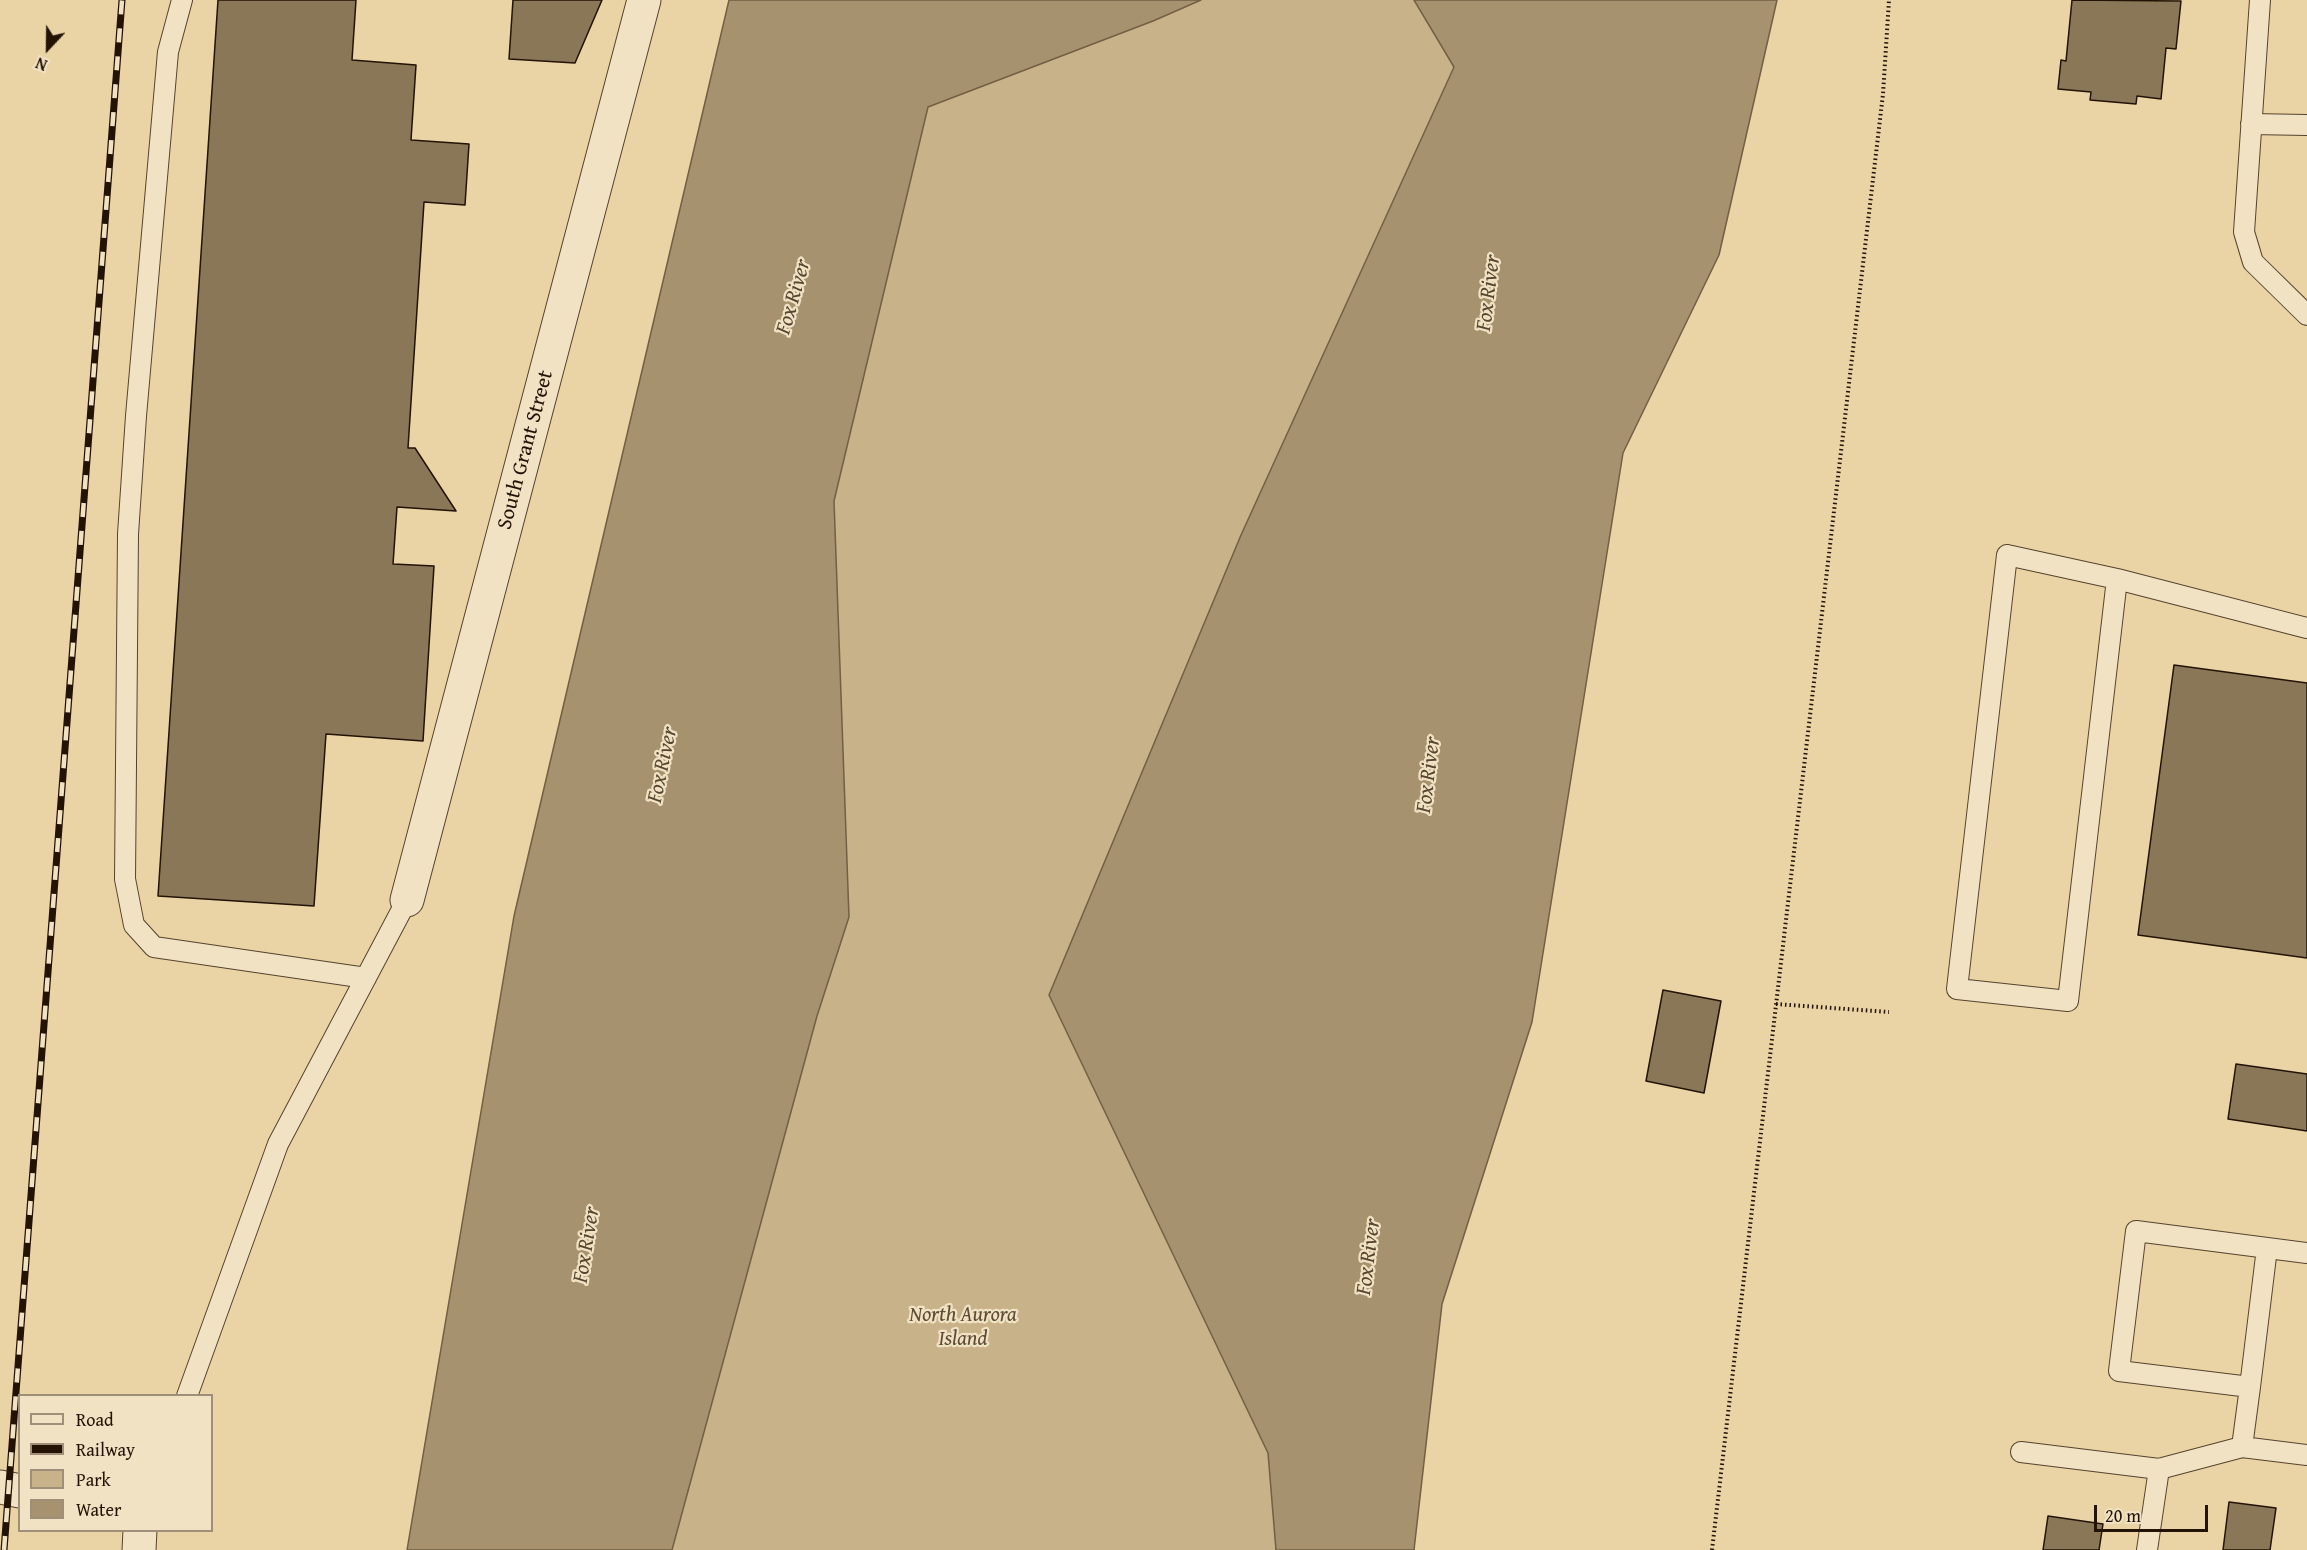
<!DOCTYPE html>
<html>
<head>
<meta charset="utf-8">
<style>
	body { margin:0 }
	#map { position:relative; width:2307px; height:1550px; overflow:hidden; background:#ead3a4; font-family:"Gentium Book Plus",serif }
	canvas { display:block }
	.legend { position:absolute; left:18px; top:1394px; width:195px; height:138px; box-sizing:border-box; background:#f1e2c4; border:2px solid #9f8f78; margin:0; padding:8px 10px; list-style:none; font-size:18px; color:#231305 }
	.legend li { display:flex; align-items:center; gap:12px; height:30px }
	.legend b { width:30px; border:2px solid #9f8f78 }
	.north { position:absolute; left:18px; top:18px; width:60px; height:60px; -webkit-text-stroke:4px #f1e2c4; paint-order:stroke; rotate:202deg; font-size:16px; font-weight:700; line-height:24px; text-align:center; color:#231305 }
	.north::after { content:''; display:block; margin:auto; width:21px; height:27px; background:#231305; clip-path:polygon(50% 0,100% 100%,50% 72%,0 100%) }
	.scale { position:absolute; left:2094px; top:1505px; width:114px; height:27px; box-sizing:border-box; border:3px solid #231305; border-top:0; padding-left:8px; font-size:18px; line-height:21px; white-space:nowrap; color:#231305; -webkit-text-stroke:4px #f1e2c4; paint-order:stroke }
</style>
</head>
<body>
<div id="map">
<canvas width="2307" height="1550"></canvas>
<ul class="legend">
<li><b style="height:8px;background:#f1e2c4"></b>Road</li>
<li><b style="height:8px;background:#231305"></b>Railway</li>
<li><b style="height:16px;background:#c8b289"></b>Park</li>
<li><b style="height:16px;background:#a6926e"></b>Water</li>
</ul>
<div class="north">N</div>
<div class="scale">20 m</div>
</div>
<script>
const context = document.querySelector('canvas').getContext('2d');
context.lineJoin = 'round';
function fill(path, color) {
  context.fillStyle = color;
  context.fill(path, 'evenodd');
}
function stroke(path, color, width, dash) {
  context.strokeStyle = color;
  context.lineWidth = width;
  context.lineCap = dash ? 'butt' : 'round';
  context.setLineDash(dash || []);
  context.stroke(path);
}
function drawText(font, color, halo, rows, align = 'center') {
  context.font = font + ' "Gentium Book Plus",serif';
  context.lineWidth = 4.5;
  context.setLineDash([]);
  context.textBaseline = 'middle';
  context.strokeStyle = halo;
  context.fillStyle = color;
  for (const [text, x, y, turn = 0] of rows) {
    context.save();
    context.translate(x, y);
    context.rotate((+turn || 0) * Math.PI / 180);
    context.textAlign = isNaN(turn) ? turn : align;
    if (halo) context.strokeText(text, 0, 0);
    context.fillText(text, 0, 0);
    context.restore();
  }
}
const green = new Path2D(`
	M1201,0H1414L1454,66L1241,535L1049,995L1268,1453L1276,1550H672L817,1016L849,917L834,501L928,107L1153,21Z`);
const water = new Path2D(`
	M729,0H1201L1153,21L928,107L834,501L849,917L817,1016L672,1550H407L514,916Z
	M1414,0H1777L1719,255L1623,453L1532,1022L1442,1304L1414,1550H1276L1268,1453L1049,995L1241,535L1454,67Z`);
const building = new Path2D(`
	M218,0H356L352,60L416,65L411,140L469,144L465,205L424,202L408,448H415L456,511L397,507L393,564L434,566L423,741L326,734L314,906L158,896Z
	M513,0H602L575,63L509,59Z
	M2072,0L2181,1L2176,49L2166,48L2161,99L2137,96L2136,104L2090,100L2091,92L2058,89L2061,60L2066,61Z
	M2174,665L2307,683V958L2138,935Z
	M1663,990L1721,1001L1704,1093L1646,1081Z
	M2236,1064L2307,1074V1131L2228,1119Z
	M2229,1502L2276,1508L2270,1550H2223Z
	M2048,1516L2103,1524L2099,1550H2043Z`);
const path = new Path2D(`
	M1776,1004L1889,1012
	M1712,1550L1883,94L1889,0`);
const service = new Path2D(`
	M182,0L168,52L136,416L128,534L125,879L134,925L154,947L366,978
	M2260,0L2244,232L2253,262L2307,315
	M2251,124L2307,125
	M2117,579L2068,1001L1957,989L2007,555L2117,579L2307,628
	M2307,1253L2136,1231L2119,1371L2250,1387L2242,1447L2307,1455
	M2250,1387L2267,1248
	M187,1396L278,1144L407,900
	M2021,1452L2159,1469L2242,1447
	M2147,1550L2159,1469`);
const minor = new Path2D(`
	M407,900L644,0
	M0,1487L20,1491
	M139,1550L140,1530`);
const rail = new Path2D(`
	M4,1550L122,0`);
const streetNames = [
	["South Grant Street",526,450,-75]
];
const parkNames = [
	["North Aurora",963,1316],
	["Island",963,1340]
];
const waterNames = [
	["Fox River",1489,293,-83],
	["Fox River",794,297,-74],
	["Fox River",663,765,-78],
	["Fox River",1429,775,-83],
	["Fox River",587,1245,-81],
	["Fox River",1369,1257,-83]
];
fill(green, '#c8b289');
fill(water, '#a6926e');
stroke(water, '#725f44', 1.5);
fill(building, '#8a7758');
stroke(building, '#231305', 1.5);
stroke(service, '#55432d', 22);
stroke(minor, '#55432d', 35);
stroke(path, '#231305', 4, [1.5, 3]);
stroke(service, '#f1e2c4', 20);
stroke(minor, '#f1e2c4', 33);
stroke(rail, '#231305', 7);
stroke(rail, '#f1e2c4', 4.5, [14]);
drawText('21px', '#231305', '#f1e2c4', streetNames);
drawText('italic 21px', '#5d4b33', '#f1e2c4', parkNames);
drawText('italic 22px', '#57462f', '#f1e2c4', waterNames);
</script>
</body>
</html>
